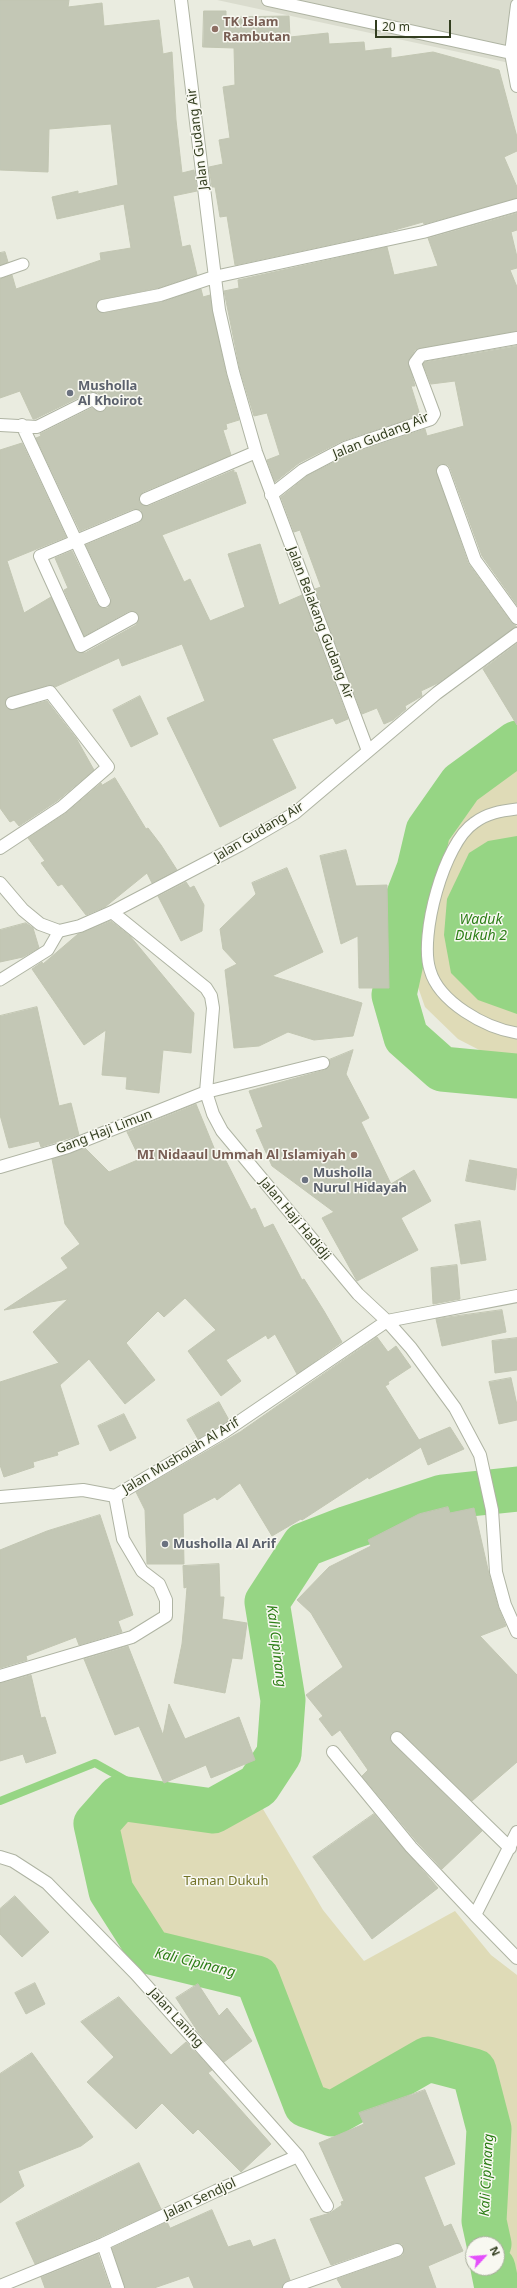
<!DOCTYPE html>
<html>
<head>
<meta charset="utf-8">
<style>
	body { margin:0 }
	#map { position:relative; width:517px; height:2288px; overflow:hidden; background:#eaece0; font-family:"Noto Sans",sans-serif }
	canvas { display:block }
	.north { position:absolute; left:465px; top:2236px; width:40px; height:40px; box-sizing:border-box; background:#f8f8f1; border:1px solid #a9ae9d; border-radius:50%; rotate:64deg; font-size:11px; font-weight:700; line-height:16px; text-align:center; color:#333e20 }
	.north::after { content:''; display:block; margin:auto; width:14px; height:18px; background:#e44ffb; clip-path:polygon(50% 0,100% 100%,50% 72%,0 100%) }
	.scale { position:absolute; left:375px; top:20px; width:76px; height:18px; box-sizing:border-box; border:2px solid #333e20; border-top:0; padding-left:5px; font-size:12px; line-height:14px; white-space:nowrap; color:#333e20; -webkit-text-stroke:3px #f8f8f1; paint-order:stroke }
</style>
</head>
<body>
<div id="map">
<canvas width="517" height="2288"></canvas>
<div class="north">N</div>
<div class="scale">20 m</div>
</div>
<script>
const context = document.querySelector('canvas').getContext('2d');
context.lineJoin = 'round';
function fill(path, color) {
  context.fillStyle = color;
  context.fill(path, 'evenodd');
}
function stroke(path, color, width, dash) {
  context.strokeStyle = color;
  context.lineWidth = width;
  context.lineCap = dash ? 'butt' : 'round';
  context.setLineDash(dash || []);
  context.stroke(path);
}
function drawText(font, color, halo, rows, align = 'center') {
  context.font = font + ' "Noto Sans",sans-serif';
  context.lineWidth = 3;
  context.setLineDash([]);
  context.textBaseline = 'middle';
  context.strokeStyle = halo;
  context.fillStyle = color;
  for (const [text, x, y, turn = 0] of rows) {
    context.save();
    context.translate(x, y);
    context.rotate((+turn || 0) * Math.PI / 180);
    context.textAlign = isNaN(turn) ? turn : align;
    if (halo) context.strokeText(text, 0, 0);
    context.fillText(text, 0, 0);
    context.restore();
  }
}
const built = new Path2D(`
	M217,0H517L514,64Z`);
const green = new Path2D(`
	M517,770V1056H491L458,1039L425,1007L413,973L415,925L442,851L480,795Z
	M257,1799L323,1910L364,1961L455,1911L491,1955L517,1975V2288H501L497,2264V2244H493L490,2230V2197L500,2166L502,2143L495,2103L479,2081L476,2070L461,2062L429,2055L411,2058L346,2091L323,2099L310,2092L299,2075L260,1978C227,1938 195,1953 151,1944C125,1909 108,1867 101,1824L119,1803L188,1817L221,1813Z`);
const water = new Path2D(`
	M517,836V1014L478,1000L451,973L444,935L447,899L469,853L488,841Z`);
const stream = new Path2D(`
	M0,1801L95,1763L129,1782L160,1805`);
const river = new Path2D(`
	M517,743L461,784L428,831L419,869L405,905V944L394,995L406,1037L442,1069L517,1076
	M489,2244L484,2221L489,2129L474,2071L428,2059L332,2114L306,2105L257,1978L150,1952L111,1891L96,1824L119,1798L213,1811L258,1786L279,1754L283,1700L267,1602L304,1545L348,1528L442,1497L517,1489
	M493,2268L497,2288`);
const building = new Path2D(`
	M0,0H69L68,7L102,3L104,26L159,20L163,54L172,52L176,120L182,173L194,170L197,191L173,196L182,247L190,245L197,275L158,288L102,299L98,301L96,307L98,311L104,313L162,302L201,289L203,297L210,295L226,374L239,420L226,424L227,429L223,430L231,455L143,492L140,495L139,502L142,505L149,506L234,470V473L236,472L246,503L162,535L184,582L190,579L210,621L245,607L228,554L260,544L279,605L302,595L348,719L336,724L333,718L272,739L296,788L220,827L167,718L205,701L182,644L122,666L119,658L55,687L48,685L7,698L5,705L11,710L47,701L76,738L94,770L57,801L19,826L14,820L10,822L0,808V450L22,443L66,537L7,561L24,613L51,597L77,652L85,653L136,625L139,618L136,612L129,611L84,636L64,590L68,588L55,558L72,551L97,604L103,608H108L111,602V598L86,545L139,523L143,517L141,510L133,509L80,531L36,438L41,436L40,434L92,408L99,412L105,410L107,402L98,393L90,392L35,419H33L20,391L0,398V279L12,275L16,289L101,260L100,253L131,248L124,204L57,219L52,197L78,191V194L118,185L111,124L49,129L48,172L0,170Z
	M204,11H226V17L289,16L290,37L328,33L329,44L364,42L365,51L391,48V58L433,52L499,70L517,137V151L504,157L517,187V198L424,224L423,222L384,233L235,265L227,216L220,217L215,187H212L209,167L223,164L219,140L230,138L223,87L235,85L234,48L203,47Z
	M517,213V230L511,232L517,257V268L510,270L517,287V331L420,348L415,350L408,362L415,386H411L420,415L342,441L299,463L275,482L267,460L280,455L267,413L254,416L240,370L224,291L239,288L238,280L387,247L394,275L438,266L428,238Z
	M5,252L8,262L0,265V253Z
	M517,346V605L482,556L450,468L448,465L441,464L436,470L468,563L511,622L517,627L438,683L421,691L422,696L405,706L406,709L393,720L384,724L377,708L362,714L315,589L321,587L300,530L294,532L281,497L307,476L348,455L425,429L427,436L464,426L455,381L431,384L423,364L425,362Z
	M517,643V725L483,669Z
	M140,696L158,734L131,747L113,710Z
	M115,778L146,829L148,828L161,845L177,870L152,883L147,873L105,907L86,915L62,884L58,886L41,863L45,861L28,838L66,813L101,783L102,785Z
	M346,850L356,886L387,885L389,988H359L358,936L341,944L320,856Z
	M287,868L323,952L272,976L362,1003L353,1036L314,1040L288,1032L259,1046L234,1048L225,970L237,964L223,949L220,929L256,894L252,883Z
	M186,882L190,888L194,886L204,905L202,931L181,941L158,896Z
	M111,921L130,936L194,1013L191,1053L163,1050L159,1093L126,1089L127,1077L102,1075L106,1030L84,1045L32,969L42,962L43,964L78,934Z
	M26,923L33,928L39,948L23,957L0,962V930Z
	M37,1007L59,1106L71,1103L79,1135L41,1147L39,1141L9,1148L0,1115V1016Z
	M353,1050L346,1074L369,1118L361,1122L391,1184L414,1170L431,1201L401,1218L418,1250L357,1281L322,1218L334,1212L272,1166L256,1130L263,1127L249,1091L325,1070L330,1065L329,1060Z
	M196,1104L219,1160L224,1157L251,1210L255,1208L264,1228L273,1224L302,1280L304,1279L324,1311L342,1342L297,1374L275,1334L268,1339L266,1335L226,1360L241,1381L221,1396L188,1351L216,1330L185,1298L164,1317L158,1311L126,1343L155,1380L125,1404L89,1359L60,1385L79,1444L57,1452L58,1455L33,1462L34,1467L4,1477L0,1465V1382L59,1363L33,1332L68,1299L4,1310L68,1268L61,1258L80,1244L65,1224L52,1159L85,1148L109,1172L140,1159L127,1132Z
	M470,1160L517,1169L515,1190L466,1181Z
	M480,1221L486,1260L461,1264L455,1225Z
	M457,1265L460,1299L433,1304L431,1268Z
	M502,1310L506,1332L442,1346L436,1319Z
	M377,1337L388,1352L396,1346L411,1367L388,1382L389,1384L385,1386L419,1440L450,1427L464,1449L428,1465L421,1447L369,1479L368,1477L302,1520L301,1519L272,1536L240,1483L217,1500L215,1497L183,1514L184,1564H147L145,1510L136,1492L240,1432Z
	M517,1338V1370L495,1373L492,1341Z
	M511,1378L517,1405V1420L499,1424L489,1382Z
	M219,1402L229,1420L198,1439L187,1420Z
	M124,1414L136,1438L110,1451L98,1426Z
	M448,1507L450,1513L474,1508L489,1574L498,1607L506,1626L480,1636L517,1675V1762L472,1801L402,1733L395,1731L391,1733L390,1740L392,1743L482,1831L442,1869L417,1842L362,1776L368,1770L340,1730L332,1736L319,1719L323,1716L306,1695L343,1667L311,1613L297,1600L329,1567L371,1546L368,1540L419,1514Z
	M100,1515L133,1615L118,1621L122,1632L79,1645L76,1637L26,1656L27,1660L0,1668V1550L47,1531Z
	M219,1564L220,1597H224L222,1619L247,1623L242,1659L232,1658L225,1693L174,1683L182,1644L185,1613L187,1587L184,1588L183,1566Z
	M128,1646L163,1735L169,1704L185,1739L239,1717L255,1760L211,1778L206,1765L164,1783L139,1726L115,1735L84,1659Z
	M31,1675L41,1718L45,1717L56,1753L26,1763L23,1754L0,1761V1683Z
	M374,1814L438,1888L372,1939L313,1857Z
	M15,1896L49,1932L22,1957L0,1934V1909Z
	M35,1983L45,2004L26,2014L15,1993Z
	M198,1984L219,2016L227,2008L252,2041L224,2062L198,2032L176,1998Z
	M119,1997L171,2055L186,2042L212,2070L208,2073L271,2144L241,2172L198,2129L193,2134L162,2103L136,2129L87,2082L114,2057L81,2022Z
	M32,2053L93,2137L81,2146L18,2171L24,2186L0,2203V2074Z
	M425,2090L455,2164L424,2177L444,2227L451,2224L463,2251L428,2266L436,2288H342L337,2279L399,2257L403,2255L404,2248L402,2244L395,2243L331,2265L310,2219L330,2213L342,2205L341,2202L344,2201L319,2143L364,2124L359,2113Z
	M139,2163L161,2209L100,2237L35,2264L16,2223Z
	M212,2210L228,2247L250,2240L253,2247L275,2239L290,2280L284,2283L282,2288H194L189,2276L154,2288H125L112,2248L167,2222L170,2228Z
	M98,2254L110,2288H45L41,2277Z`);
const lane = new Path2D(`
	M0,272L23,264
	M517,809C501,811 487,813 474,823C444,843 419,936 430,970C439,1002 485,1028 517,1033
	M0,980L48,950L59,931`);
const street = new Path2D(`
	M181,0L219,310L233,372L256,452L368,751
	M268,0L511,53
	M517,5L511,53L517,86
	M103,306L160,295L214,277L423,232L517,205
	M0,425L37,427L93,399L100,405
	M22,425L104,601
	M443,471L475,560L517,618
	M271,495L303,470L345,448L431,419L434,414L415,363L421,355L517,338
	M146,499L256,452
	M132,618L81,646L40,556L136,516
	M0,848L62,807L108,767L50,692L12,703
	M0,883L23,910L40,924L59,931L80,926L112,912L240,845L295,813L437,693L517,634
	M112,912L206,988L211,996L213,1008L206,1092L213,1114L222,1131L358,1294L387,1321L411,1348L455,1408L480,1455L492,1510L496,1572L505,1605L517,1632
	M0,1167L68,1147L206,1092L323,1063
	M0,1497L83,1490L115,1496
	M0,1676L132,1637L166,1616V1600L159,1584L142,1571L123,1539L115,1496L224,1432L387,1321L517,1296
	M397,1738L510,1848
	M333,1752L411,1847L475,1915
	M517,1832L475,1915L517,1958
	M0,1857L13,1861L47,1883L136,1974L298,2156L327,2206
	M103,2244L118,2288
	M0,2286L103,2244L216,2191L298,2156
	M289,2288L397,2250`);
const markers = [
	[215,29,4,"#8d6e63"],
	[70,393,4,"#6b7280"],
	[354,1155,4,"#8d6e63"],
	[305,1180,4,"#6b7280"],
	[165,1544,4,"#6b7280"]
];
const educationNames = [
	["TK Islam",223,22],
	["Rambutan",223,37],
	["MI Nidaaul Ummah Al Islamiyah",346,1155,"right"]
];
const streetNames = [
	["Jalan Gudang Air",198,139,-97],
	["Jalan Gudang Air",381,436,-22],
	["Jalan Belakang Gudang Air",320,623,69],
	["Jalan Gudang Air",259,832,-31],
	["Gang Haji Limun",104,1132,-21],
	["Jalan Haji Hadidji",295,1219,50],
	["Jalan Musholah Al Arif",181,1456,-31],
	["Jalan Laning",176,2018,48],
	["Jalan Sendjol",200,2199,-25]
];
const worshipNames = [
	["Musholla",78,386],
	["Al Khoirot",78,401],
	["Musholla",313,1173],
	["Nurul Hidayah",313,1188],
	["Musholla Al Arif",173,1544]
];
const parkNames = [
	["Taman Dukuh",226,1881]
];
const waterNames = [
	["Waduk",481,920],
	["Dukuh 2",481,936],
	["Kali Cipinang",276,1646,83],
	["Kali Cipinang",195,1963,14],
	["Kali Cipinang",487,2175,-87]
];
fill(built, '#dadcce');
fill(green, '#dfdbb7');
fill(water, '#96d584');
stroke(stream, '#96d584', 8);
stroke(river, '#96d584', 45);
fill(building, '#c3c7b5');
stroke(building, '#c2c6b2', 1);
stroke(lane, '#afb4a3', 13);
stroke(street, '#afb4a3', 14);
stroke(lane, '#fff', 11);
stroke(street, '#fff', 12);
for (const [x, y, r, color] of markers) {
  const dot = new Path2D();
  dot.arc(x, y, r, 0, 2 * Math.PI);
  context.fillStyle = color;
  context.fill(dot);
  stroke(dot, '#f8f8f1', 1.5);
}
drawText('bold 13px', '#785e54', '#f8f8f1', educationNames, 'left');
drawText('13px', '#333e20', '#f8f8f1', streetNames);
drawText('bold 13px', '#5b616d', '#f8f8f1', worshipNames, 'left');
drawText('13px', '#727226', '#f8f8f1', parkNames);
drawText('italic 14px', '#2c7e16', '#f8f8f1', waterNames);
</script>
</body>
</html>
